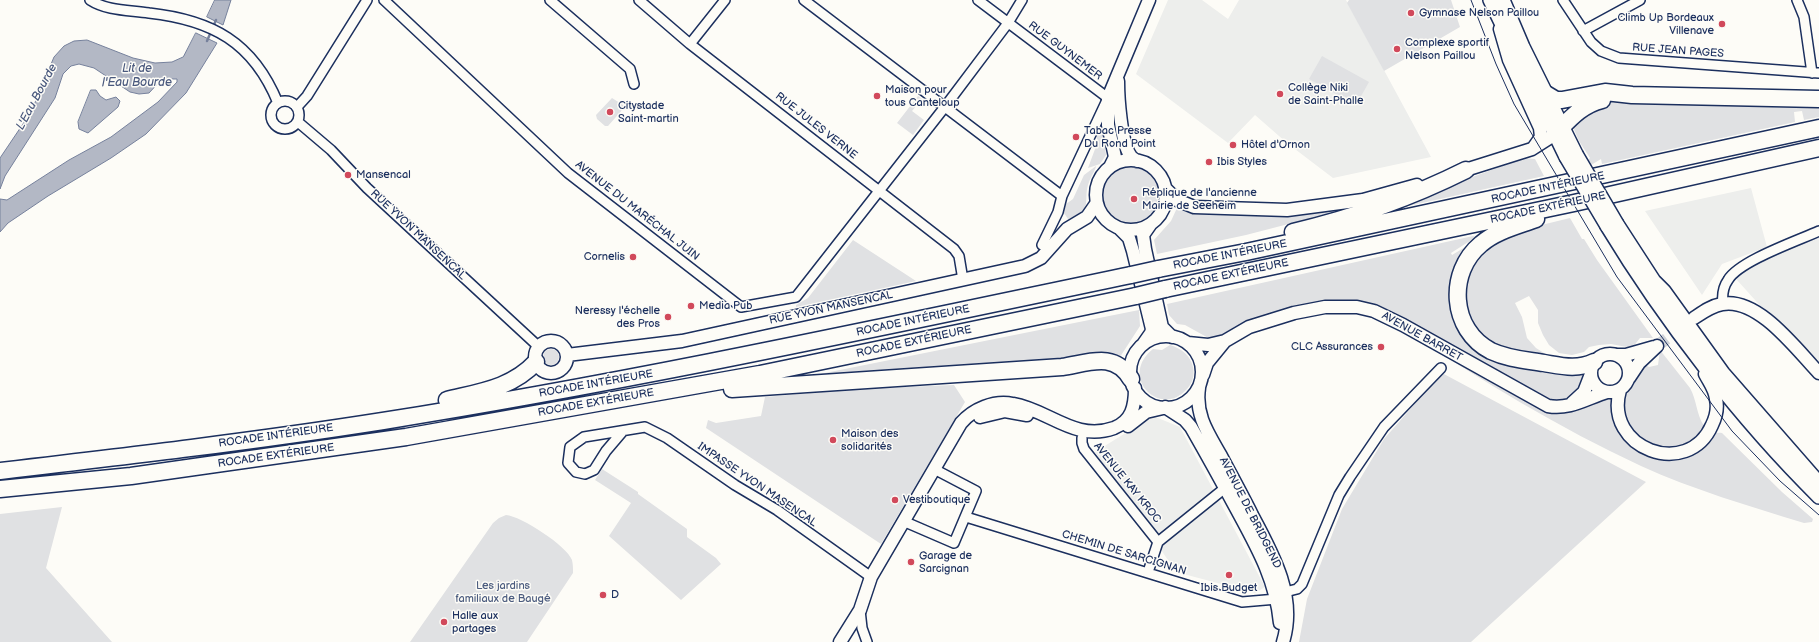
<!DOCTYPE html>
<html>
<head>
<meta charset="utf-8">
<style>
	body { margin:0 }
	canvas { display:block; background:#fdfcf7 }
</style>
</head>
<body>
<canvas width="1819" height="642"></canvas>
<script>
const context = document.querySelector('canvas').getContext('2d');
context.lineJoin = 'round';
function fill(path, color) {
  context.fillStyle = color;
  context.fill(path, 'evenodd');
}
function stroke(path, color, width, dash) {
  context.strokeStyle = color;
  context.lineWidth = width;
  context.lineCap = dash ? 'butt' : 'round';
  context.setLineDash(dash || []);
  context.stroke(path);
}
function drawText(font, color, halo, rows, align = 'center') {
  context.font = font + ' "Balsamiq Sans",sans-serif';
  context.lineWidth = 3;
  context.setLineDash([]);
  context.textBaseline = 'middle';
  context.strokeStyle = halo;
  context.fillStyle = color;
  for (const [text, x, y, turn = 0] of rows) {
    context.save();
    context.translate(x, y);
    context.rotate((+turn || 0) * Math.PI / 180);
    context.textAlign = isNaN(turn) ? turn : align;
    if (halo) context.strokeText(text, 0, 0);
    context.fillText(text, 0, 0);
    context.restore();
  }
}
const built = new Path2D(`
	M1168,0H1202L1228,19L1239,0H1346L1431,157L1333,178L1287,143L1255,115L1228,143L1136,74Z
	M1751,188L1767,247L1722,264L1702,295L1645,211Z
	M1819,233V371L1728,270Z
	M1153,416L1180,427L1265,587L1255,593L1176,572L1095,452Z`);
const green = new Path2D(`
	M1349,0H1451L1460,27L1384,71L1347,3Z
	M1322,56L1369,82L1356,105L1309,79Z
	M918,96L922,99L912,111L924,120L913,135L897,123Z
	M612,98L623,105V109L608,126H605L597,119L596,115Z
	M1626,100L1819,104V117L1804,120L1802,111L1794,112L1795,122L1602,164L1601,159L1591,165L1588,160L1590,158L1579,141L1572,125L1599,105Z
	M1100,127L1102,128L1106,155L1100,164L1088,168L1098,141L1095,134Z
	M1524,158L1535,159L1544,176L1372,214Z
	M1100 195a30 30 0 1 1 60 0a30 30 0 1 1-60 0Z
	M1096,166C1096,169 1091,176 1089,182C1082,199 1095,211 1068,219L1064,213L1066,204L1073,199L1084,175Z
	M1364,205L1330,215L1327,214L1246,235L1157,254L1154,240L1171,221L1177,208L1194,214L1195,212Z
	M1570,218L1582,239H1584L1597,260L1653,338H1640L1632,348L1611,344L1599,345L1589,347L1584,352L1572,355L1559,353L1549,345L1543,335L1538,323V310L1529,296L1515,303L1522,317L1527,338L1536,348L1555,360L1500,348L1483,337L1473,328L1463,301L1465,275L1488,245L1517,231Z
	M1473,236L1476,237L1451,253L1452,255L1477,240L1456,267L1472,341L1585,369C1584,391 1571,403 1549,401L1363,303C1315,293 1253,317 1212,340L1185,325L1177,324L1169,315L1167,304Z
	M853,240L916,281L796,307V305L808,298Z
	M1139,310L1140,326L1120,357L1116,355L1115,357L1058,364L800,378Z
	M1407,332L1549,413C1572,416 1592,399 1615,398C1610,426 1623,445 1649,455C1654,457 1662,460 1667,458C1683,454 1705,430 1722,433L1782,492L1813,519L1812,522L1804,523C1749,506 1694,490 1641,466C1559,428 1483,381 1407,332Z
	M1170,345C1182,349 1190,355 1193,367C1195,376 1192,384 1186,390C1160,418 1118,377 1153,349L1162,350Z
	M543 357a8 8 0 1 1 16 0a8 8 0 1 1-16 0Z
	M1660,350L1690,388C1697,401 1696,413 1704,426C1686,457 1638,454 1625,420C1622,413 1623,403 1623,395C1633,386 1634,375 1643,364L1649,367L1658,365Z
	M1442,373L1646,482L1471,642H1299L1307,599L1342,509L1384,439Z
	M954,385L965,402L881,544L706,428L708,420L716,423L761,416L765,397L856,389Z
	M602,469L638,492V494L687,529V537L716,558L721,564L681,600L609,536L631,503L595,480Z
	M62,507L46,568L112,642H0V514Z
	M506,515C521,516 567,546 572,560C573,564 573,569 573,573L527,642H410L493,523L499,518Z`);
const water = new Path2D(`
	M215,0H231L223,25L207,17Z
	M196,33L217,43L186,93L146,134L111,158L48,196L8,223L0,232V199L7,200L69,160L111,137L158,102L177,82V79H162L149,93L139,94L130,92L94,68L79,64L71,66L63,74L55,98L5,176L0,189V158L31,112L54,57L64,46L74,41L87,40L133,58L155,63L172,62L183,57Z
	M91,90H96L100,96L106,100L116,97L120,101L118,107L88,133L79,129L78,122Z`);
const stream = new Path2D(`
	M207,41L216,20`);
const secondaryTunnel = new Path2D(`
	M1657,346L1685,325`);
const street = new Path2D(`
	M90,0C107,11 129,10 149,13C212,20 253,42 278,103
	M384,0L568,173L741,307L796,297L944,108L1008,23L1022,0
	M550,0L630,69L634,84
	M639,0L690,44L954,249L959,256L963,280
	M804,0L1062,196
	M978,0L1108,98L1062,196L1058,212L1042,245
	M1563,0L1591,42L1601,51L1619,58L1819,73
	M1797,0L1804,17L1812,73
	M1583,31L1640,0
	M690,44L725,0
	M271 115a14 14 0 1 1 28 0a14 14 0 1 1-28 0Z
	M297,107L307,96L367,0
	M298,122L331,150L367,188L539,347
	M1723,304C1722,296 1723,287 1728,280C1739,261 1797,241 1819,231
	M623,431L606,451L594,470L585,474L576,472L568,463L570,447L584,437L645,427L667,438L735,485L777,510L871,577
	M1082,438V443L1084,449L1158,542
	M966,517L1242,602L1277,599L1285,592L1297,589L1302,584L1339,495L1350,477L1384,427L1441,368
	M903,521L954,543L976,491L934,469
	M1158,542L1225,488
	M1148,572L1158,542
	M860,610L862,628L867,642`);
const secondary = new Path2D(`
	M1500,29L1509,60L1540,128L1541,137L1534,147
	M1118,81C1118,97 1121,142 1130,155C1131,157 1134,159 1137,161
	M1096 195a35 35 0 1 1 70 0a35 35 0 1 1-70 0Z
	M1110,167L1115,157L1108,125V98L1149,0
	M1459,172L1532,149L1554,135L1561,141
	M1165,188L1177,200L1194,207L1287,210L1363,200L1417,185
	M1150,225L1143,235L1145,249L1162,327L1172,337
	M1120,229L1129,238L1133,251L1152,329L1151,333L1144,343
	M1694,318C1703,312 1711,306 1722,304C1758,297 1796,349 1819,373
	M1130 372a36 36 0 1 1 72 0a36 36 0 1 1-72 0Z
	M535 357a16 16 0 1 1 32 0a16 16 0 1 1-32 0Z
	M1188,343L1208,345L1225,341L1249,327L1294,313L1325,307H1357L1374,311L1403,325L1548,406C1570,410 1587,398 1607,392
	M1591 373a19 19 0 1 1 38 0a19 19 0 1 1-38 0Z
	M567,355L682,341L1025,266L1041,258L1067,229L1087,217L1096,204
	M1617,355H1626L1654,347
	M1203,375L1207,363L1225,341
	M1629,378L1639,363L1657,346
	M1199,388C1195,415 1208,433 1221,456C1231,475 1242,495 1252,515C1273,554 1297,597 1283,642
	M1620,390C1603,449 1688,480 1712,425C1716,417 1718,408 1716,399C1715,389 1709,382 1705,374
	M1572,403L1584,392L1591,374
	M1165,407L1185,420L1191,427C1207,455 1222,482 1237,510C1257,547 1276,580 1280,623
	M980,417L1005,411L1027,415
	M1128,426L1146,412L1163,408
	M840,642L860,610L871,577L961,423C973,409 994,400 1013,404C1049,410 1075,442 1114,428C1132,421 1135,406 1135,388`);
const primary = new Path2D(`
	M1490,0L1566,157
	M1503,0L1523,47L1576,154
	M1617,224L1654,281L1664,291L1723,373L1819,483
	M1607,226C1664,320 1741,420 1819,497`);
const highway = new Path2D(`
	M1546,94L1556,100H1562L1605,92L1632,95L1819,99
	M1554,135C1569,120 1581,105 1602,100
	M1536,219C1517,226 1496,231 1481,244C1447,272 1450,330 1491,351C1508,359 1526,360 1544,363C1562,366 1577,370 1594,362
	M1293,232C1353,218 1412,197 1466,170
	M1158,269L1246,252L1819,128
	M1165,289L1574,203L1819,148
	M732,389L1062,367C1089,363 1114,351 1131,379
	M447,400C480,392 512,388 536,362
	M0,471C128,456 256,441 383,421C634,381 882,327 1131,275
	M0,489L131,476L406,437L760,374L1136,296`);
const tram = new Path2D(`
	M1471,0L1496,64L1514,104L1617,277L1732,431L1780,481L1819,515`);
const primaryBridge = new Path2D(`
	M1576,154L1617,224
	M1566,157L1607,226`);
const highwayBridge = new Path2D(`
	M1131,275L1158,269
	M1136,296L1165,289`);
const markers = [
	[1411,13,4,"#d1495b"],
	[1722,24,4,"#d1495b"],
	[1397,49,4,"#d1495b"],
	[1280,94,4,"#d1495b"],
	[877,96,4,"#d1495b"],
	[610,112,4,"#d1495b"],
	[1076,137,4,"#d1495b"],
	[1233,145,4,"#d1495b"],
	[1209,162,4,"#d1495b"],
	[348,175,4,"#d1495b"],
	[1134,199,4,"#d1495b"],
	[633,257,4,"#d1495b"],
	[691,306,4,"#d1495b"],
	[668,317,4,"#d1495b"],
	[1381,347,4,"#d1495b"],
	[833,440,4,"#d1495b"],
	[895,500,4,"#d1495b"],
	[911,562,4,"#d1495b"],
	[1229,575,4,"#d1495b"],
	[603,595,4,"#d1495b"],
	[444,622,4,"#d1495b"]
];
const poiNames = [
	["Gymnase Nelson Paillou",1419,13],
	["Climb Up Bordeaux",1714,18,"right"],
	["Villenave",1714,31,"right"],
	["Complexe sportif",1405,43],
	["Nelson Paillou",1405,56],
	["Collège Niki",1288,88],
	["de Saint-Phalle",1288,101],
	["Maison pour",885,90],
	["tous Canteloup",885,103],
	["Citystade",618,106],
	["Saint-martin",618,119],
	["Tabac Presse",1084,131],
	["Du Rond Point",1084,144],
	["Hôtel d'Ornon",1241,145],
	["Ibis Styles",1217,162],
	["Mansencal",356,175],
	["Réplique de l'ancienne",1142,193],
	["Mairie de Seeheim",1142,206],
	["Cornelis",625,257,"right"],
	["Media Pub",699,306],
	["Neressy l'échelle",660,311,"right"],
	["des Pros",660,324,"right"],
	["CLC Assurances",1373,347,"right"],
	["Maison des",841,434],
	["solidarités",841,447],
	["Vestiboutique",903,500],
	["Garage de",919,556],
	["Sarcignan",919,569],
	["Ibis Budget",1229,588,"center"],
	["D",611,595],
	["Halle aux",452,616],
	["partages",452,629]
];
const streetNames = [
	["RUE GUYNEMER",1065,51,37],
	["RUE JEAN PAGES",1678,51,4],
	["RUE JULES VERNE",816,126,38],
	["ROCADE INTÉRIEURE",1548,188,-12],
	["ROCADE EXTÉRIEURE",1548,208,-12],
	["AVENUE DU MARÉCHAL JUIN",637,211,38],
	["RUE YVON MANSENCAL",418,235,43],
	["ROCADE INTÉRIEURE",1230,255,-11],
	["ROCADE EXTÉRIEURE",1231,275,-12],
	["RUE YVON MANSENCAL",831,308,-12],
	["ROCADE INTÉRIEURE",913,321,-12],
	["AVENUE BARRET",1422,337,29],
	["ROCADE EXTÉRIEURE",914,342,-12],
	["ROCADE INTÉRIEURE",596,384,-10],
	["ROCADE EXTÉRIEURE",596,403,-10],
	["ROCADE INTÉRIEURE",276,436,-8],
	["ROCADE EXTÉRIEURE",276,456,-8],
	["AVENUE KAY KROC",1127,483,51],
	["IMPASSE YVON MASENCAL",757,485,34],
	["AVENUE DE BRIDGEND",1250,513,63],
	["CHEMIN DE SARCIGNAN",1124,553,17]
];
const parkNames = [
	["Les jardins",503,586],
	["familiaux de Baugé",503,599]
];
const waterNames = [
	["Lit de",137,69],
	["l'Eau Bourde",137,83],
	["L'Eau Bourde",37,97,-62]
];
fill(built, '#edeeec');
fill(green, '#e0e1e3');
fill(water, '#b3b8c5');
stroke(water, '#76819c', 1);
stroke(stream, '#76819c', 2.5);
stroke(secondaryTunnel, '#d0d3d8', 12, [12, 6]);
stroke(street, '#1b2f5e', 12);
stroke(secondary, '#1b2f5e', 15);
stroke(primary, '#1b2f5e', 16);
stroke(highway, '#1b2f5e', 19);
stroke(street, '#fdfcf7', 9);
stroke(secondary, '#fdfcf7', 12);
stroke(primary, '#fdfcf7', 13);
stroke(highway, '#fdfcf7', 16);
stroke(tram, '#1b2f5e', 1);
stroke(primaryBridge, '#1b2f5e', 16, []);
stroke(highwayBridge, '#1b2f5e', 19, []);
stroke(primaryBridge, '#fdfcf7', 13);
stroke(highwayBridge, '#fdfcf7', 16);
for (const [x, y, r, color] of markers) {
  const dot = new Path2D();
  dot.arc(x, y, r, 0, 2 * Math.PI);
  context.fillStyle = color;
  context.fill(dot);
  stroke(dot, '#fdfcf7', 1.5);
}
drawText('11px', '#1b2f5e', '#fdfcf7', poiNames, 'left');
drawText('11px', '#1b2f5e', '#fdfcf7', streetNames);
drawText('11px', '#4c5c7f', '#fdfcf7', parkNames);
drawText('italic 12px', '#49587d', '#fdfcf7', waterNames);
</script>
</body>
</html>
